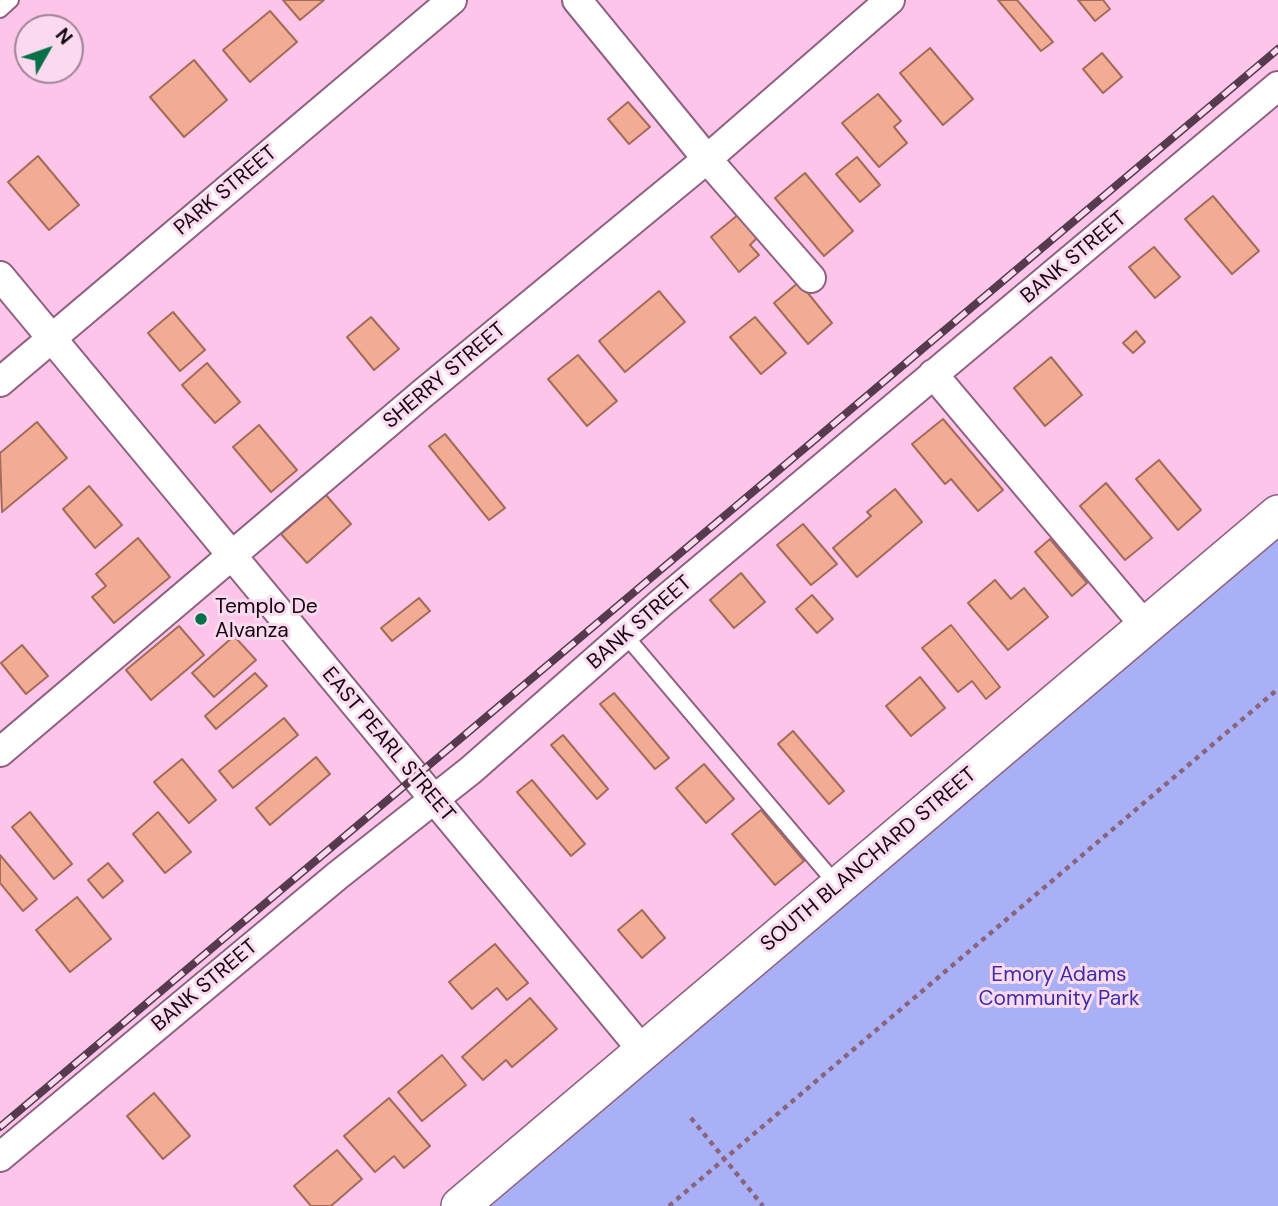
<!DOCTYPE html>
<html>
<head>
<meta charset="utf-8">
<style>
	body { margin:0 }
	#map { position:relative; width:1278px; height:1206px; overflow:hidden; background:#fcc5e9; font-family:"DM Sans",sans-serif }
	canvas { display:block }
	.north { position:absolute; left:14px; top:14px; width:70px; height:70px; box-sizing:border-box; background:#fbdaef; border:2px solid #9f8596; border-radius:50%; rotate:50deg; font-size:19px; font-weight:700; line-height:28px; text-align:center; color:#160511 }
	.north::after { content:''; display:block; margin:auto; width:24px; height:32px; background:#067048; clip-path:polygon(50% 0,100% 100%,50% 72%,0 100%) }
</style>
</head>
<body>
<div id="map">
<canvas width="1278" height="1206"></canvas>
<div class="north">N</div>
</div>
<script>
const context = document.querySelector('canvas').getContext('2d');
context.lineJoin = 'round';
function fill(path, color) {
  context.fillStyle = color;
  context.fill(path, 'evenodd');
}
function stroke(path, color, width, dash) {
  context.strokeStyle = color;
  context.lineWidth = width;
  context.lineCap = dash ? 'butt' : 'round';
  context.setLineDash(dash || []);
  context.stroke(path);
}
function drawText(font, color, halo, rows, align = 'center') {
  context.font = font + ' "DM Sans",sans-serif';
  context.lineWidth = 6;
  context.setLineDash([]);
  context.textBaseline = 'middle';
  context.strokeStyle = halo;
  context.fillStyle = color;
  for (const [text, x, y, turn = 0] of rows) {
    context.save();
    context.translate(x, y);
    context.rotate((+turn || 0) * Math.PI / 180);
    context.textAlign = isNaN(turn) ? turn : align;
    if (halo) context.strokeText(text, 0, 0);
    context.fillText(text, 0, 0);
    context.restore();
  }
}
const green = new Path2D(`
	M1278,514V1206H461Z`);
const building = new Path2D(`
	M283,0H324L300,20Z
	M998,0H1017L1053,42L1041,51Z
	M1078,0H1103L1110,9L1095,21Z
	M270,11L297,42L250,82L223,50Z
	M930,48L973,99L943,125L900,73Z
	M1102,53L1122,77L1103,93L1083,69Z
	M194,60L227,100L184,137L150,97Z
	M878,94L901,121L894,127L907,143L879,167L842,123Z
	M628,102L650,127L629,144L608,119Z
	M38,156L79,205L49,230L8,182Z
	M857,157L880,185L860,202L836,174Z
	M805,173L853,231L824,256L775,198Z
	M1213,196L1259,251L1232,274L1185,219Z
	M739,214L758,237L750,245L759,255L739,272L711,237Z
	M1154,247L1180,277L1155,298L1129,267Z
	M799,282L832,323L808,344L774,303Z
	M659,291L685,322L625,372L599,341Z
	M173,312L205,350L180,371L148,333Z
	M371,317L399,349L374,370L347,337Z
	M755,317L786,353L761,374L730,337Z
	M1136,331L1145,342L1133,353L1123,343Z
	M578,355L617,401L587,426L548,379Z
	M1051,357L1082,395L1045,426L1014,388Z
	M207,363L240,402L215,423L182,385Z
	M943,419L1003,490L978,511L951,479L945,484L912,444Z
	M37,422L67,458L2,512L0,453Z
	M259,425L297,470L271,492L233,447Z
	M445,434L505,508L489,520L429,446Z
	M1159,460L1201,510L1178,530L1136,479Z
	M1106,483L1152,538L1125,560L1080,506Z
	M89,486L122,525L95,548L63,509Z
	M895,489L922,522L857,577L833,548L871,516L867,512Z
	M326,495L351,524L307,563L281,534Z
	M803,524L837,564L811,585L777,545Z
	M138,538L170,577L114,623L92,597L106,586L96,574Z
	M1050,539L1087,583L1072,596L1035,552Z
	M741,573L765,602L734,628L710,600Z
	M995,580L1011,599L1024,588L1048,617L1008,650L968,603Z
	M812,595L833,619L817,633L796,609Z
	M419,598L430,611L392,641L381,628Z
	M951,625L1000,687L986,699L972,681L958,692L922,648Z
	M179,626L204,655L151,700L126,670Z
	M234,636L256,660L214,697L192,673Z
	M22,645L48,676L26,694L1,663Z
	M255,673L267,686L216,729L205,716Z
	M920,677L945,708L911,736L886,706Z
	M614,693L669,758L655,769L600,704Z
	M284,718L298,735L233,788L219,771Z
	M793,731L844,791L829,804L778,744Z
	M563,735L608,789L597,799L551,745Z
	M316,757L330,774L270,825L256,808Z
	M182,759L216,800L189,823L154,782Z
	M704,764L734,799L706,823L676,788Z
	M532,780L585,844L571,856L517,792Z
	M761,810L804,861L775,885L732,834Z
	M30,812L72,864L54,879L12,827Z
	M158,812L191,852L165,873L133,834Z
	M0,855L37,899L23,911L0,883Z
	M108,863L123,881L103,898L88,880Z
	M77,897L111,939L70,972L36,930Z
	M642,910L665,938L642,958L618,930Z
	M495,944L528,983L507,1000L497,988L472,1009L449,982Z
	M530,998L557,1029L512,1067L506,1060L483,1080L462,1057Z
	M442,1055L466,1085L422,1121L398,1092Z
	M154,1093L190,1136L163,1159L127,1116Z
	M389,1098L430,1146L404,1168L394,1156L375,1172L344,1136Z
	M337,1150L362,1179L331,1206H311L294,1186Z`);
const path = new Path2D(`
	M691,1118L763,1206
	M669,1206L1278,689`);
const service = new Path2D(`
	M0,10L11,0
	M625,635L837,885`);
const minor = new Path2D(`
	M577,0L707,159L811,278
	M0,276L643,1051
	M933,374L1146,627
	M0,382L452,0
	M0,752L422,394L707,159L890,0
	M0,1157L337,876L471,770L661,603L1278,86`);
const tertiary = new Path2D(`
	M460,1206L1278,514`);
const rail = new Path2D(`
	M0,1127L1278,49`);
const markers = [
	[201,619,7,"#067048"]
];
const streetNames = [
	["PARK STREET",226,191,-40],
	["BANK STREET",1074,258,-40],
	["SHERRY STREET",445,376,-40],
	["BANK STREET",640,623,-41],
	["EAST PEARL STREET",388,745,50],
	["SOUTH BLANCHARD STREET",869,860,-40],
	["BANK STREET",205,986,-40]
];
const poiNames = [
	["Templo De",215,607],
	["Alvanza",215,631]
];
const parkNames = [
	["Emory Adams",1059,975],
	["Community Park",1059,999]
];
fill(green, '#a9b0f6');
fill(building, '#f3ac94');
stroke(building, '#a36b58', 2);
stroke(service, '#906081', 18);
stroke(minor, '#906081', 32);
stroke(tertiary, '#906081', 40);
stroke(path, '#89657d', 4.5, [5, 5]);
stroke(service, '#fff', 14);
stroke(minor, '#fff', 28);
stroke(tertiary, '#fff', 37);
stroke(rail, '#563a4d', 8);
stroke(rail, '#fbdaef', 5, [16]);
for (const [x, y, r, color] of markers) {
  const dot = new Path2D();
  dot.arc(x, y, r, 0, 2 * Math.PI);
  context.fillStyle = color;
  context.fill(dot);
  stroke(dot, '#fbdaef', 2.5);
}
drawText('21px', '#160511', '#fbdaef', streetNames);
drawText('21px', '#160511', '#fbdaef', poiNames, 'left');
drawText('21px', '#3c2fa6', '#fbdaef', parkNames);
</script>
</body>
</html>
